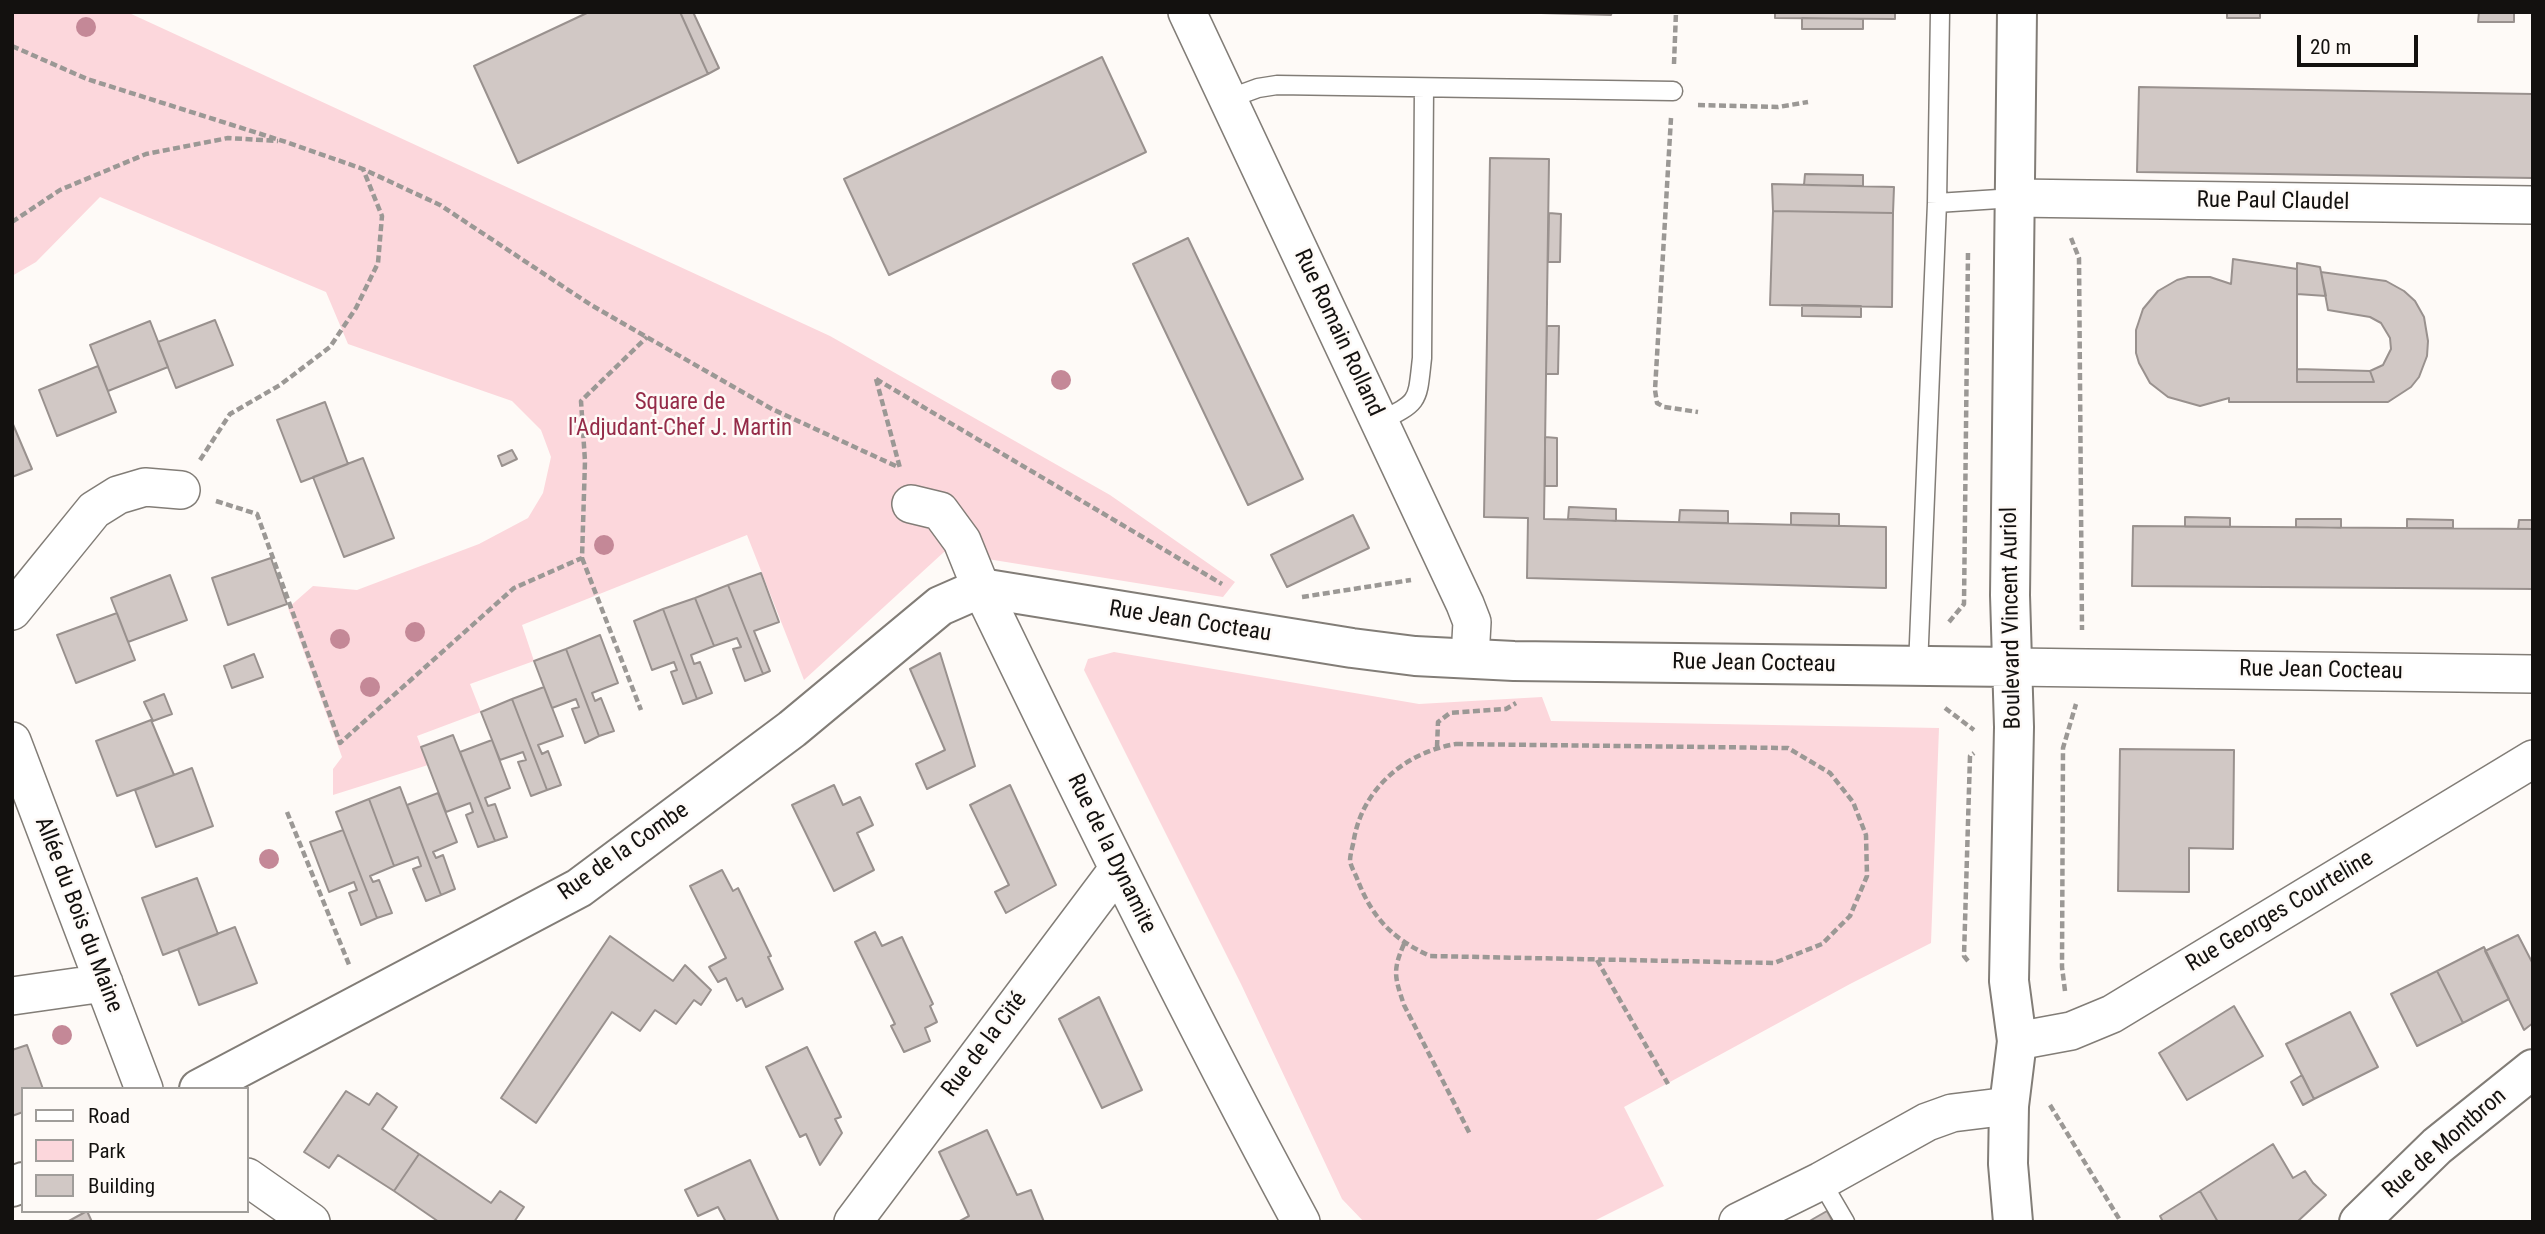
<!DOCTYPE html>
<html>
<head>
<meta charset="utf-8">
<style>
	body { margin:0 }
	#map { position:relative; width:2545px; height:1234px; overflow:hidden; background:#fefaf7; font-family:"Roboto Condensed",sans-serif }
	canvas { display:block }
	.frame { position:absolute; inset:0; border:14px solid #13110f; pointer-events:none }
	.legend { position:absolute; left:21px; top:1087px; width:228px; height:126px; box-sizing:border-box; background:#fefaf7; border:2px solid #a09d9a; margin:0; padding:9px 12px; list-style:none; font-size:21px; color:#13110f }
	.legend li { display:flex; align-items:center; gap:14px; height:35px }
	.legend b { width:35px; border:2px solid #a09d9a }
	.scale { position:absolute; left:2297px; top:35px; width:121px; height:32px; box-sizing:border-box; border:4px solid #13110f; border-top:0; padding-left:9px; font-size:21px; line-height:24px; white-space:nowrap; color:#13110f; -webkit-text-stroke:5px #fefaf7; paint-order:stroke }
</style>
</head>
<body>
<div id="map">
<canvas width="2545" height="1234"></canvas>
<div class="frame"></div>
<ul class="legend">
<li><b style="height:9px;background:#fff"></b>Road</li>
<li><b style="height:19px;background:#fcd7dc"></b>Park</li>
<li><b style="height:19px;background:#d1c8c5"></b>Building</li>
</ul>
<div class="scale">20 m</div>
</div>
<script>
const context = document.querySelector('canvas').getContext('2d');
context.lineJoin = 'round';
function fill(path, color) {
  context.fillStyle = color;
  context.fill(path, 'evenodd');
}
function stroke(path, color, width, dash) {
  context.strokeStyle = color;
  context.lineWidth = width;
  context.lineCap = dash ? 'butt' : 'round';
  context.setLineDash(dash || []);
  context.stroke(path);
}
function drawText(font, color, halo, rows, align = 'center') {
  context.font = font + ' "Roboto Condensed",sans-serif';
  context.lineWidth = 5;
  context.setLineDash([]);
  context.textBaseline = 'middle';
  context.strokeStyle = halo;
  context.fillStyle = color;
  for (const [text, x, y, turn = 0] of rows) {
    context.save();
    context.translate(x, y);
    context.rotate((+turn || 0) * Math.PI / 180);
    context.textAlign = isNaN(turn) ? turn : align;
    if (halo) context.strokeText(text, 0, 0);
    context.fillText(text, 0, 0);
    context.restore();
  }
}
const green = new Path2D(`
	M12,12H127L830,336L1110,495L1235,582L1223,597L944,552L804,680L747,535L522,625L534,661L470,684L481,712L417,736L428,765L333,795V769L342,757L288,608L313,586L357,590L479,544L528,518L543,493L551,457L541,430L512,401L348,344L326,292L100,197L36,262L12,276Z
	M1114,652L1419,704L1542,697L1551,721L1939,728L1931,943L1850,984L1624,1107L1664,1186L1592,1222H1364L1342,1199L1241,984L1084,670L1088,659Z`);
const building = new Path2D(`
	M589,12H680L708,74L518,163L474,66Z
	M680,12H693L719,68L708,74Z
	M1506,12H1612L1611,15Z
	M1775,12H1895V19L1775,18Z
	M2227,12H2260V18H2227Z
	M2479,12H2514V22H2478Z
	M1802,18L1863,19V29H1802Z
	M1102,57L1146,152L889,275L844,179Z
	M2139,87L2533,94V178L2137,172Z
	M1490,158L1549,159L1544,519L1886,527V588L1527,578L1528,518L1484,517Z
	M1805,174L1863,175V186L1804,185Z
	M1772,184L1894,187L1893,213L1773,211Z
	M1773,211L1893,213L1892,307L1770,305Z
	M1549,213L1561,214L1560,262H1548Z
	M1188,238L1303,479L1248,505L1133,264Z
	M2233,259L2297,269V382H2374L2370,371L2383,365L2391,349L2390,338L2381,323L2370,317L2328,310L2321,272L2386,281L2404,291L2415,301L2424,317L2428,341L2427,356L2419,377L2411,387L2388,402H2229V398L2200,406L2168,397L2150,383L2139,363L2136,353V330L2143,309L2158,291L2177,280L2188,277H2210L2231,284Z
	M2297,263L2320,267L2326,296L2297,294Z
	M1802,305L1861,306V317L1802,316Z
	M215,320L233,365L176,388L158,342Z
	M150,321L168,367L108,391L90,345Z
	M1547,326H1559L1558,374H1546Z
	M98,366L116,412L57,436L39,390Z
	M2297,369L2370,371L2374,382H2297Z
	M325,402L348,464L301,482L277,420Z
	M12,422L32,469L12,477Z
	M1545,437L1557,438V486H1545Z
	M512,450L517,459L502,466L498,456Z
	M363,458L394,538L344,557L313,477Z
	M1569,507L1616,509V521L1568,519Z
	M1680,510L1728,511V523L1679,522Z
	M1791,513L1839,514V526L1791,525Z
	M1353,515L1369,548L1287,587L1271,555Z
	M2185,517L2230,518V527H2185Z
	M2296,519H2341V528L2296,527Z
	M2407,519L2453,520V528H2407Z
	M2519,520H2533V529H2518Z
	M2133,526L2533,529V589L2132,586Z
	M271,558L287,604L228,625L212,578Z
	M761,573L779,622L754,631L770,671L763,674L728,585Z
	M170,575L187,620L128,642L111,598Z
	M728,585L763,674L745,681L733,649L741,647L737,638L714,646L695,598Z
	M695,598L714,646L691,655L694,664L700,662L712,693L697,699L663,609Z
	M663,609L697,699L683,704L671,672L677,670L674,662L652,670L634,621Z
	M117,613L135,660L76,683L57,635Z
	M600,635L618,683L592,693L595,701L601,698L614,731L599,736L566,649Z
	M566,649L599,736L585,743L572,709L579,707L576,699L552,708L534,661Z
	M940,653L975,766L927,789L916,764L945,750L910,669Z
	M254,654L263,677L232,688L224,666Z
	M544,687L563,736L538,745L542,754L548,751L561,785L547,790L512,699Z
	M164,694L172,714L153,721L144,702Z
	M512,699L547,790L531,796L518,762L526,760L523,752L500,760L481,712Z
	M151,720L174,775L117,796L96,741Z
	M453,735L495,841L478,847L466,815L473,812L470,803L446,812L421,747Z
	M492,740L510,788L485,798L488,806L495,804L507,837L495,841L460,752Z
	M2120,749L2234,750L2233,849L2189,848V892L2118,891Z
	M192,768L213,826L156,847L135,790Z
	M834,785L843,805L860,797L873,825L857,833L874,870L834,891L792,805Z
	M1010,785L1056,885L1006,913L995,892L1009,885L970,805Z
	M400,787L441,895L426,901L413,869L421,866L418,857L394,866L369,799Z
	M438,793L457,842L433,852L436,858L443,855L455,889L441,895L407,805Z
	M369,799L394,866L370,876L373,882L379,880L392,913L377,918L336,812Z
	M343,830L377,918L361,925L349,893L357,890L354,882L329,892L310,842Z
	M722,870L733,891L738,888L771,956L768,957L783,989L746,1007L742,998L737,1001L726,978L718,982L709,967L726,958L690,886Z
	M197,878L218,934L163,955L142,898Z
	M235,927L257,983L199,1005L178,949Z
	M875,932L882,946L902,937L933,1004L930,1006L937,1022L925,1028L930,1041L904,1052L891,1026L895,1024L855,942Z
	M2518,935L2533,964V1023L2524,1030L2485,951Z
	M610,936L673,981L685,965L711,990L701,1005L694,1000L676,1024L655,1010L640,1031L612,1012L536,1123L501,1098Z
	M2484,947L2509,999L2463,1023L2437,971Z
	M2437,971L2463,1023L2417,1046L2391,994Z
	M1099,997L1142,1090L1102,1108L1059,1019Z
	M2234,1006L2263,1056L2187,1100L2159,1053Z
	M2350,1012L2378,1067L2314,1099L2286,1044Z
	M27,1045L43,1089H23V1112L12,1116V1050Z
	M807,1047L841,1117L835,1119L842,1133L820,1165L806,1134L800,1137L766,1067Z
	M2302,1075L2314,1099L2303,1105L2291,1082Z
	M346,1091L369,1105L377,1093L397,1107L382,1129L419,1154L394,1191L338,1155L329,1168L304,1152Z
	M987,1130L1017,1195L1031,1190L1044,1222H958L969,1216L939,1152Z
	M2273,1144L2293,1178L2305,1171L2313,1183L2326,1195L2297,1222H2218L2200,1191Z
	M419,1154L491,1203L500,1191L524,1207L514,1222H439L394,1191Z
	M750,1160L779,1222H726L718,1207L698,1216L685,1190Z
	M2200,1191L2218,1222H2163L2160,1216Z
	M87,1211L92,1222H67Z
	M1827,1211L1833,1222H1808L1813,1219Z`);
const path = new Path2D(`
	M12,46L87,79L286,142L363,169L440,205L591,305L772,409L898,467
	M1674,64L1676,12
	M1698,105L1778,107L1808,102
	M1671,118L1655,390L1657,403L1664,407L1698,412
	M12,222L60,190L146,154L228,138L278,141
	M2071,238L2079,258L2082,630
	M876,379L1222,584
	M876,379L900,468
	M200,460L230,414L280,385L330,347L356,308L378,263L382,216L363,169
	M216,501L257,514L340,743L514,588L582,558L585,461L581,401L647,337
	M582,558L641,710
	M1302,597L1411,580
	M1949,622L1964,604L1968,251
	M1945,708L1974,730
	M1456,744L1788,748L1830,773L1853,802L1866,835L1867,876L1850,916L1822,944L1774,963L1430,956C1393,939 1373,919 1358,881C1356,875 1351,867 1350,861C1350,854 1353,846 1354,839C1363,788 1406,752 1456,744Z
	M1437,747L1438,722L1450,713L1506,709L1516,703
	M287,812L350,967
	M1404,944C1392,971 1395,978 1404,1005L1470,1134
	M1597,960L1668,1084
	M1968,961L1964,956L1970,756L1974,753
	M2065,991L2062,967L2063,748L2076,704
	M2050,1105L2121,1222`);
const lane = new Path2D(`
	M1228,99L1258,88L1277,85L1673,91
	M1937,203L2014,198
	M1379,422C1420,401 1417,403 1422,358L1424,88
	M1918,667L1937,203L1940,12
	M1821,1181L1845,1222`);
const street = new Path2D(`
	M1187,12L1465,604L1472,622L1470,658
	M2014,198L2533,205
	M911,504L940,511L962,541L981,588C1084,801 1188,1013 1301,1222
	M12,611L94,510L118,495L145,487L181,490
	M2012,667L2533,674
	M12,741L144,1089
	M12,996L104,983
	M2017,1041L2071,1031L2112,1014L2533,759
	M247,1177L311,1222
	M853,1222L1118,869
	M1738,1222L1821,1181L1927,1122L1952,1113L2009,1106`);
const secondary = new Path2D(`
	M199,1089L579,888L792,729L940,606L981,588L1352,648L1415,656L1514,661L2012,667
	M12,1187L23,1182
	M2013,1222L2008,1164L2009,1106L2017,1041L2009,981L2014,727L2010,595L2017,12
	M2359,1222L2437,1146L2533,1069`);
const trees = [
	[86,27],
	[1061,380],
	[604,545],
	[415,632],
	[340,639],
	[370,687],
	[269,859],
	[62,1035]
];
const streetNames = [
	["Rue Paul Claudel",2273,202,1],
	["Rue Romain Rolland",1338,333,65],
	["Boulevard Vincent Auriol",2012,618,-91],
	["Rue Jean Cocteau",1190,622,9],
	["Rue Jean Cocteau",1754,664,1],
	["Rue Jean Cocteau",2321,671,1],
	["Rue de la Combe",624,852,-35],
	["Rue de la Dynamite",1111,854,64],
	["Rue Georges Courteline",2280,912,-31],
	["Allée du Bois du Maine",78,915,69],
	["Rue de la Cité",985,1045,-53],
	["Rue de Montbron",2445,1144,-41]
];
const parkNames = [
	["Square de",680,403],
	["l'Adjudant-Chef J. Martin",680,429]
];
fill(green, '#fcd7dc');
fill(building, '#d1c8c5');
stroke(building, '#99918e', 2);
stroke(lane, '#827d77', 21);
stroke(street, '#827d77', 40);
stroke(secondary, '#827d77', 42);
stroke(path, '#9b9895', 4.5, [7, 3.5]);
stroke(lane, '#fff', 18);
stroke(street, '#fff', 37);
stroke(secondary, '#fff', 38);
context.fillStyle = '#c48897';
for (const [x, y] of trees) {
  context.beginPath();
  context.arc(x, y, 10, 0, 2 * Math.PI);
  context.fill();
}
drawText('23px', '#13110f', '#fefaf7', streetNames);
drawText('23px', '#952b48', '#fefaf7', parkNames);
</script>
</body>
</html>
